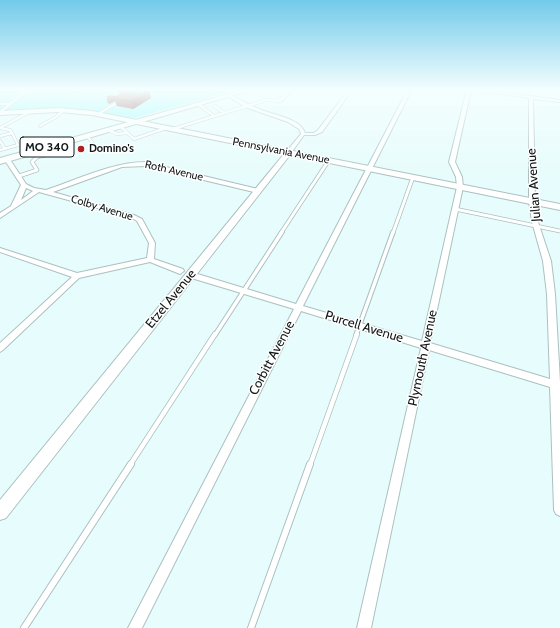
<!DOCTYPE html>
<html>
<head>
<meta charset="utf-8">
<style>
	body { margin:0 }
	canvas { display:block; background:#e7fcfc }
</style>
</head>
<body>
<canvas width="560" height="628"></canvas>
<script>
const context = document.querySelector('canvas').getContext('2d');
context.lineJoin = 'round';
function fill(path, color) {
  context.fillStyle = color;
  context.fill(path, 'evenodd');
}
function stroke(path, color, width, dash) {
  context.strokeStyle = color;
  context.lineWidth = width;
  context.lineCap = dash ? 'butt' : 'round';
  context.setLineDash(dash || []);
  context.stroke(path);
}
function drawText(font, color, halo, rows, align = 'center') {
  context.font = font + ' Cabin,sans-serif';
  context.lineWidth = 3;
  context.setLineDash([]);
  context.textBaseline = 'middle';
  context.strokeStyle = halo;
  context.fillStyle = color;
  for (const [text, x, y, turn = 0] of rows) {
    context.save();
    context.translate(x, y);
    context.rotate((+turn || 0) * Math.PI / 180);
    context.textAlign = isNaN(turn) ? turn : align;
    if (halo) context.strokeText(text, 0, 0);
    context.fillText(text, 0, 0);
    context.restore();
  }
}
const green = new Path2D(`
	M0,89H240L134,118L72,108H37L0,111Z`);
const serviceFar4 = new Path2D(`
	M38,89L120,91L117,97L120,101L98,114
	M0,104H9
	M198,104L214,116
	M215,106L224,113
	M0,112L29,89
	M40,126L56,117L64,110
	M120,126L134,139L166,128
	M0,128L31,111
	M0,128L10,130L12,133L0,136
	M173,129L266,100L280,101
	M108,130L117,134L127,133
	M87,136L97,148
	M0,141L5,149
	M0,150L18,145L12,133
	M33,151L34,153
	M53,153L65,149L62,143`);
const serviceFar3 = new Path2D(`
	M37,157L57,152
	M19,176L37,170L32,162L37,157L33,152
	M455,209L560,231
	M281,233L329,160
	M393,233L413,177`);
const serviceFar2 = new Path2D(`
	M215,335L282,232
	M356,335L393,232`);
const serviceFar1 = new Path2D(`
	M130,465L215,334
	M310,465L357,334`);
const service = new Path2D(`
	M24,628L131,464
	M251,628L310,464`);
const minor = new Path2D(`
	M290,89H294L281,102H277V100Z
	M349,89H353L322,132L315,135H304L291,153L289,154L286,152L301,134L299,129L288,122L245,107L226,95L229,94C239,99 247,104 257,108C270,115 300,117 305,133H314L318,130Z
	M408,89H412L303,306L422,341L457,187L456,177L449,162L467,89H475L560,100V102L533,99L535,201L538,222L551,261L555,294L560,382V516L556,514L554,510L550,387L429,350L371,628H357L421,348L301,311L142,628H128L294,309L188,277L187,275L191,272L296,304ZM471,90L529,98V201L532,222L543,261L547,294L550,379L430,343L463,187L462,177L455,162Z
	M5,158H9L26,184L34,188L46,190C76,180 113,162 145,162L258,189L261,191L258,193L145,166L122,167L53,192L134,215L142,219L155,243L154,259L183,269L184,271L180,274L150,262L79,278L3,350L0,352V343L72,277L0,252V248L77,273L147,258L149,243L137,221L130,217L39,192L0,218V213L11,206L21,185L4,159ZM26,188L33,191L21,200Z`);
const tertiary = new Path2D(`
	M59,108L92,111L560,204V210L290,155L6,518L0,520V500L284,154L92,115L59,112L0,115V111Z`);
const primary = new Path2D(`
	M246,89H255L0,164V158Z`);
const wall = new Path2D(`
	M118,89L151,98L133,109L117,106L115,101L109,104L115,97L120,94Z`);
const shadedWall = new Path2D(`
	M149,90L151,98L133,109L131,101Z
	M114,98L115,101L109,104L108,102Z`);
const building = new Path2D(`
	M118,89H148L149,90L131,101L114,98L120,94Z
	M108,96H114L115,97L108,102Z`);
const markers = [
	[81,149,4,"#af1e20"]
];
const farPoinames = [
	["Domino's",89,149]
];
const farStreetnames = [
	["Pennsylvania Avenue",281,151,11],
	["Roth Avenue",174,171,13],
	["Colby Avenue",102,208,17]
];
const shields = [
	[47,147,54]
];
const shieldNames = [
	["MO 340",47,147]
];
const streetNames = [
	["Julian Avenue",534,185,-94],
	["Etzel Avenue",171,299,-51],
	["Purcell Avenue",364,327,17],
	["Corbitt Avenue",272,358,-62],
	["Plymouth Avenue",423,358,-78]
];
fill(green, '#9bfafa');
stroke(serviceFar4, '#acc0c0', 3.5);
stroke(serviceFar3, '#acc0c0', 4.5);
stroke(serviceFar2, '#acc0c0', 5.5);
stroke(serviceFar1, '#acc0c0', 6);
stroke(service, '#acc0c0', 8);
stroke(minor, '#acc0c0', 2);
stroke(tertiary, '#acc0c0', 2);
stroke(primary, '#acc0c0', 2);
stroke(serviceFar4, '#fff', 2.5);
stroke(serviceFar3, '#fff', 3);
stroke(serviceFar2, '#fff', 3.5);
stroke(serviceFar1, '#fff', 4.5);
stroke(service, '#fff', 6);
fill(minor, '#fff');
fill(tertiary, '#fff');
fill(primary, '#fff');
fill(wall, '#8e413a');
fill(shadedWall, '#743530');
fill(building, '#a54c44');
stroke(building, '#743530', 1);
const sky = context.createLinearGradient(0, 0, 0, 176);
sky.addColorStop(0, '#72caea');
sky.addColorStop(0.51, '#f4fefe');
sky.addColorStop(1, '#f4fefe00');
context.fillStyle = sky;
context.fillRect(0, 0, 560, 176);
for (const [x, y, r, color] of markers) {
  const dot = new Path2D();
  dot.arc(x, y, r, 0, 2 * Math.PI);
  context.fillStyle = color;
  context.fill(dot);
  stroke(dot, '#fff', 1.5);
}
drawText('bold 11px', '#111818', '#fff', farPoinames, 'left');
drawText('11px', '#111818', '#fff', farStreetnames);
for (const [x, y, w] of shields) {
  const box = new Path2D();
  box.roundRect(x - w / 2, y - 10, w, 20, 3);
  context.fillStyle = '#fff';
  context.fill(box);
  stroke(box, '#111818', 1);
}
drawText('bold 12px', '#111818', null, shieldNames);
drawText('13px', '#111818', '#fff', streetNames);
</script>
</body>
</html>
